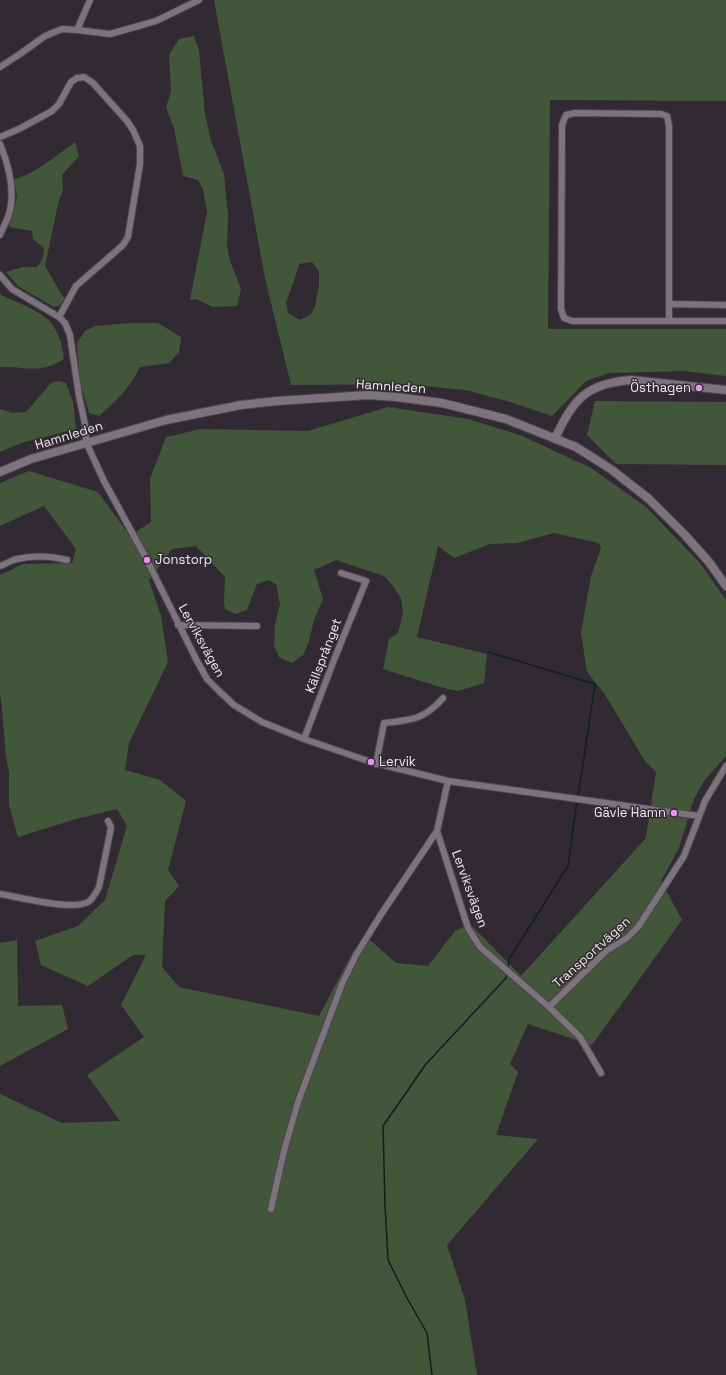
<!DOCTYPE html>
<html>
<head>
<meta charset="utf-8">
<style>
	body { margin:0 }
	canvas { display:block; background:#322a32 }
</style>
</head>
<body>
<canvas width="726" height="1375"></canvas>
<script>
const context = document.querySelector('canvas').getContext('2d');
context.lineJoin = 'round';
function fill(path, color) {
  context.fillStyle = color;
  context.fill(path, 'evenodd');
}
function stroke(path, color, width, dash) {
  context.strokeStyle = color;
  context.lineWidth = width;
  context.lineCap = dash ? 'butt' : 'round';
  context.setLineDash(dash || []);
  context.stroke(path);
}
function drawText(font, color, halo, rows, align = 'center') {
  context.font = font + ' "Space Grotesk",sans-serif';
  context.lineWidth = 3;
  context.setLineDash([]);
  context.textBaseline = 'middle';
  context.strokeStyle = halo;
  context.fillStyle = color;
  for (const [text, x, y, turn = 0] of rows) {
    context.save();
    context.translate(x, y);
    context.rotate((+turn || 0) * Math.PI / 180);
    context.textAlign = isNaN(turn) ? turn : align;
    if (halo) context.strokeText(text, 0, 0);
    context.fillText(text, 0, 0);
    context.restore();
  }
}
const green = new Path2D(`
	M214,0H726V101L550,100L548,329H726V376L683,371L609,373L586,381L552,416L510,402L466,390L400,384L291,385L265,278ZM312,262L319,271V286L315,306L311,314L300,320L288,313L286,302L294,281L299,264Z
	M194,36L199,51L205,114L211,141L224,174L228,216L227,244L230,261L241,289L237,306L213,307L196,299L190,300L207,212L203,189L198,180L183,176L174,128L166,107L171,92L169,55L179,39Z
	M75,142L79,156L62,175L63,189L58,204L45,266L62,295L65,298L60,305L54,307L18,286L6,272L23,267H37C42,261 44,256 44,248L33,239L32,231L9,227L17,197L14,179C32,176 60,153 75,142Z
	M0,293L1,295C15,301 44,312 52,324C59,334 63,347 64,359C38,375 27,366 0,367Z
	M130,323H158L181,337L179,352L169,363L140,367C129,389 117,400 99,416L89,413L80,382L77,343L85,331L95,326Z
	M59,381L66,383L73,402L76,429L21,443L0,452V409L12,413L26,412L51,383Z
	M595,401L726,402V465L616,464L587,435Z
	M388,407L468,419L520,435L591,468L646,507L700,563L726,600V756L704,781L694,799L679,848L661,881L682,920L592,1045L528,1024L510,1064L518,1072L496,1135L538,1139L447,1245L465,1300L477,1375H0V1094L62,1123L120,1121L87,1075L144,1037L121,1005L146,955H133L88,986L41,965L35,941L78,926L105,900L127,826L117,809L76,819L18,837L9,805V772L6,756L1,699L0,696V575L23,564L72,563L76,549L44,506L0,526V483L29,471L98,492L130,536L151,522L150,479L166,437L201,429L308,431ZM554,533L599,543L601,549L591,576L581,633L587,672L604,693L645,761L656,772L646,838L521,976L470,924L455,931L428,966L396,963L370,940L354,950L319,1016L179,987L162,967L165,901L179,886L168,870L186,801L160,780L125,770L129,743L168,662L161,616L149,580L172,549L196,546L225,577C225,588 223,598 225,609L235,614L247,610L257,584L268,580L276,584L280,604L275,625L274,645L279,657L292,663L303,655L309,641L314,620L323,599L314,570L336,560L384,576L393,586L401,598L403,613L398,633L389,639L383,669L440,687L458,691L484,683L487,654L417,637L438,546L454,558L490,544L517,543Z
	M17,940L18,1006L62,1005L68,1029L0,1066V943Z`);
const stream = new Path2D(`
	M488,652L595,684L578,797
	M508,968L509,959L568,866L577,801
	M432,1375L427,1333L407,1298L388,1260L385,1205L383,1126L426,1064L506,978L507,974`);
const street = new Path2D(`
	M77,30L90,0
	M0,67L20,54L45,36L62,29L77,30L110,34L156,21L199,0
	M0,137L19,129L52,111L59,104L71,82L77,78L84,77L93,83L127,121L133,130L140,146V164L128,237L123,245L76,286L59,317
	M0,144C9,166 16,194 8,217C6,223 2,229 0,235
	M0,275L12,289L59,317L65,323L70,335L79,396L86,429V442L104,481L147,560L196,659L207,679L219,691L234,705L262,722L304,739L371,762L448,781L699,816
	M669,304L726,305
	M669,321V126L667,116L661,114L575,113L566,115L562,125L561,309L564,318L572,321H726
	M0,566C6,564 12,560 17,559C34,555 51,556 67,560
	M178,625L257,626
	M304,739L334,660L366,581L341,573
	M376,764L384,723C411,720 424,720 443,698
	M437,831L468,928L480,947L549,1007L580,1037L601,1073
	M0,894C19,897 72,911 88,902C93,899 96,893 99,887L110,833L111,827L108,821
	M549,1007L606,951L627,938L638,927L684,856L705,801L726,766
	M271,1209L284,1151L298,1102L342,984L356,955L380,916L437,831L448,781`);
const secondary = new Path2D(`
	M555,439C572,400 587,383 631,380L726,390
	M0,472L31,459L166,420L241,405L277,401L368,395L396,397L442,403L506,419L576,447L595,459L612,470L649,499L684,534L709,562L726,586`);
const markers = [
	[699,388,4,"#ee8cf8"],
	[147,560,4,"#ee8cf8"],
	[371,762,4,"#ee8cf8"],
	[674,813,4,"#ee8cf8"]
];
const streetNames = [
	["Hamnleden",391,387,4],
	["Hamnleden",69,436,-17],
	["Lerviksvägen",201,641,61],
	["Källsprånget",324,656,-69],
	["Lerviksvägen",469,889,70],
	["Transportvägen",592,953,-42]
];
const poiNames = [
	["Östhagen",691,388],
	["Jonstorp",155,560,"left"],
	["Lervik",379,762,"left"],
	["Gävle Hamn",666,813]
];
fill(green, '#42563a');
stroke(stream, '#082223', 1.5);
stroke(street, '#4d464d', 8);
stroke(secondary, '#4d464d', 10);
stroke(street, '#7c737c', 6);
stroke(secondary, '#7c737c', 8);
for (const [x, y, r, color] of markers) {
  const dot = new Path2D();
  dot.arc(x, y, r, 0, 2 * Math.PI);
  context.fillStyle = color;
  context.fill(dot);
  stroke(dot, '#322a32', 1.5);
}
drawText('13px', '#efe9ee', '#322a32', streetNames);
drawText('13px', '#efe9ee', '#322a32', poiNames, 'right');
</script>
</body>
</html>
